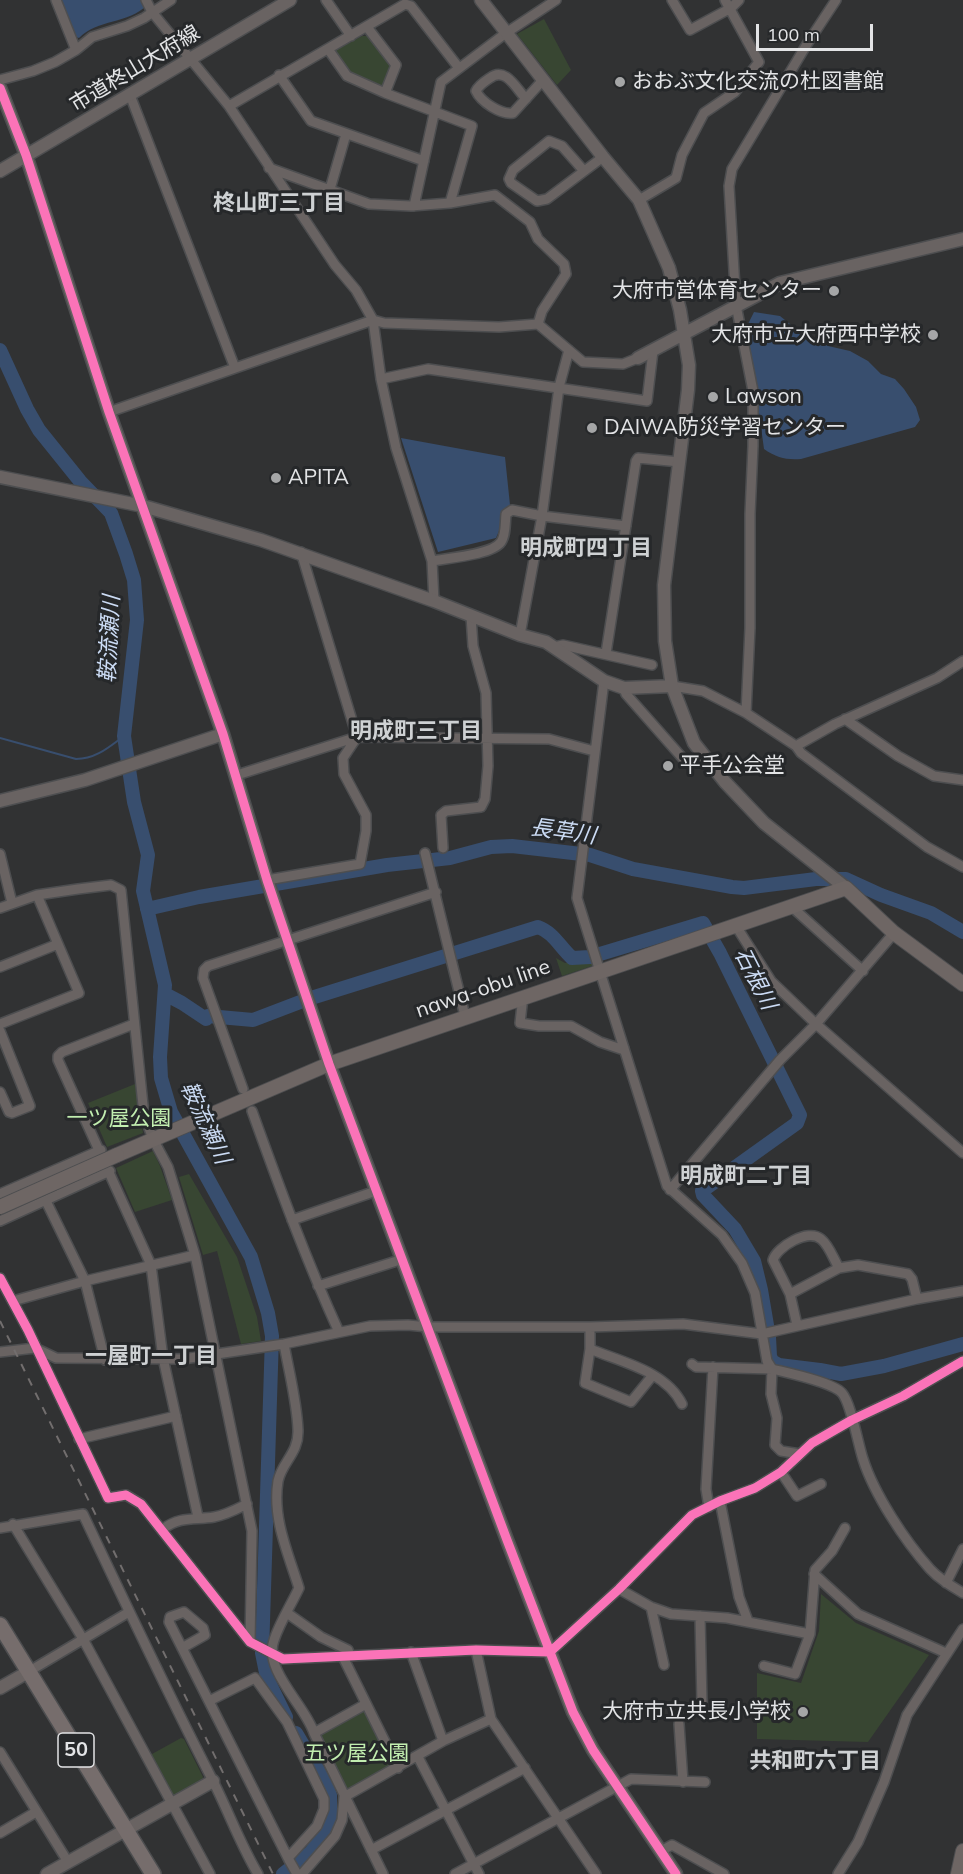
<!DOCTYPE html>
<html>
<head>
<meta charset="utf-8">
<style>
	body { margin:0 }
	#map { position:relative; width:963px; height:1874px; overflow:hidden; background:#313233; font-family:Mulish,sans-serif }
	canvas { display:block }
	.scale { position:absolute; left:756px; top:24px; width:117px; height:27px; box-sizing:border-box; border:3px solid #e3e4e6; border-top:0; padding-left:8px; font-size:18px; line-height:21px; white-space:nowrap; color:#e3e4e6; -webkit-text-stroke:4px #26282a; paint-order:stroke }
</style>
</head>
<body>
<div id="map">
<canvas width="963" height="1874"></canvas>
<div class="scale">100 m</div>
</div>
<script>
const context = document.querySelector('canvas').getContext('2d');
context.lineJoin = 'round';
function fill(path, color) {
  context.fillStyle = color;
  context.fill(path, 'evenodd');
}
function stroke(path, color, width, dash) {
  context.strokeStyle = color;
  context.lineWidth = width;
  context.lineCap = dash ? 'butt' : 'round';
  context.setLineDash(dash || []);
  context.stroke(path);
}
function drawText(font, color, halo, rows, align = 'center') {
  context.font = font + ' Mulish,"Noto Sans JP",sans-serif';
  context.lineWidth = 6;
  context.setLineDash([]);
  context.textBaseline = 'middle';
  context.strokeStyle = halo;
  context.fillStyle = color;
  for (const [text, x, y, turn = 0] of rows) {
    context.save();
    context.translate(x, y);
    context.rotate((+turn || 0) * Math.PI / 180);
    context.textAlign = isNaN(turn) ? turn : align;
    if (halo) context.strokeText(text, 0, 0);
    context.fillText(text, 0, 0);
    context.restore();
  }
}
const green = new Path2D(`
	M544,19L571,70L557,85L517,34Z
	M362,36H368L392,63L383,86L350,72L334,51Z
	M556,958L565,963L593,959L595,965L562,976Z
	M135,1084L143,1133L107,1147L88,1103Z
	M153,1151L160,1166L172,1200L135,1212L116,1168Z
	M189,1174L237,1257L257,1317L261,1341L241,1344L217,1251L203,1255L179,1177Z
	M821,1594L856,1623L929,1655L868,1742L757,1739V1673L801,1683L819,1631Z
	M363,1710L366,1712L392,1765L346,1790L320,1737L321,1733Z
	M181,1738L184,1739L203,1777L202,1781L175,1796L172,1795L151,1757L152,1754Z`);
const water = new Path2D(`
	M60,0H144L147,5C129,24 97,19 79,38L76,37Z
	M754,312L780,316L795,328L828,346L850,351L868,361L881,374L895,379L904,389L916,407L920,420L915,427L801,459C786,460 777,458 764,449L747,326Z
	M401,438L505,457L510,505L496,538L438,552Z`);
const stream = new Path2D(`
	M0,738L76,759C96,759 109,747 124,736`);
const river = new Path2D(`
	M0,350L27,409L39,430L80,481L111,513L126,554L134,580L137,620L124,736L134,802L148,855L143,891L165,985L160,1057L161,1078L171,1112L251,1257L268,1313L272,1336L262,1653L267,1678L286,1717
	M147,909L199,897L387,865L450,858L491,847L512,846L590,855L633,869L732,887L744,888L816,879H846L881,895L931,913L963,932
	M165,994L182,1003L206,1019L208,1016L253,1020L308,999L538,927C554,933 559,946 572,958L590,957L703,923L720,953L800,1115L797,1123L702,1191L703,1195L735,1229L754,1261L761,1290L769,1337L770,1356L772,1361L779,1365L820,1370L841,1374L884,1366L963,1344
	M283,1874L311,1852L330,1823V1795L325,1782L296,1733`);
const minor = new Path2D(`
	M56,0L76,50
	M146,0L152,12L229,106L335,265L356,290L373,320L381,379L396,448L432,561L434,601
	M326,0L351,36
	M672,0L690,30L731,8L739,0
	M367,27L396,65L385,93
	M328,49L347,76L385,93L472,126L450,203
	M279,75L311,121L424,161
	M0,80L33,71L55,62L76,50L92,37L127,26L144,18L171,0
	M130,95L235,368
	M526,99C516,88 505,66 490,78C484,82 479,85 476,91C481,102 501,115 513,113L543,80
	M229,106L405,4L411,6L459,68
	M269,168L369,204L411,206L450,203L495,195L530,222L538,239L564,264L566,274L542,311L538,324
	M584,171L562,146L549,141L513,170L509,179L511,183L537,201L547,199L603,157
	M330,189L346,134
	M639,200L676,178L682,155L704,113L735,92L759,62L725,0
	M414,206L441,82L506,33L556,0
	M381,379L428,369L647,401L653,351
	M109,412L373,320L384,323L499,327L538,324L583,362L623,364L638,358
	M301,552L357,737
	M432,561C447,558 492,555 501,542C506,535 505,523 506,514L512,510L542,516L626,526
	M520,635L542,516L559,387L569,350
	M554,647L563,645L652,665
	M606,653L636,461L638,458L680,462
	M604,681L577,898L667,1186L722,1235L742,1263L755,1293L767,1361L772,1369C788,1373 832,1382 842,1393C851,1403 858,1444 863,1459C874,1494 905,1541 930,1569C939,1579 951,1586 963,1593
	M672,686L703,691L746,713L796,746L801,753L927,847L963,867
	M624,688L626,694L686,762
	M746,713L750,628V514L753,446V391L736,305L729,186L732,169L807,44L836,0
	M845,719L898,756L934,776L963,780
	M796,746L835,724L937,678L963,661
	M237,775L357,737L549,739L594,751
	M443,848L441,815L446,811L481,807L485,799L488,766L486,693L473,646L471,616
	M425,853L465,1016
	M0,854L12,903
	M267,880L360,864L366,831V815L344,774L343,758L357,737
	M792,907L863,971
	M0,908L37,895L78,889L111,885L121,890L144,1115L153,1139L168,1167L195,1255L252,1531L250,1642
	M736,926L771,981L816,1024L963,1153
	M0,967L58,944
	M520,998L522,1005L520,1023L539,1026H571L600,1042L621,1049L624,1048
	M0,1024L79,993L37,895
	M134,1024L62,1052L58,1056V1060L151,1265L163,1358L198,1517
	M0,1031L30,1106L12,1113L9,1112L0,1092
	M243,1089L203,978L204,970L208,966L436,892
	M252,1111C279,1186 306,1260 339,1332
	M670,1190L780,1060L816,1024L894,933
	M0,1194L101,1150
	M46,1201L85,1281L105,1360
	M292,1220L376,1191
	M0,1221L110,1171
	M0,1278L28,1330L108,1498L126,1495L141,1504L250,1642L283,1659L476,1650L550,1652L619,1589L692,1515L720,1501L755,1488L781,1472L812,1443L852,1420L903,1396L963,1361
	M318,1286L403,1259
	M790,1294L839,1268L858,1265L908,1274L912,1279L917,1299
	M13,1301L85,1281L195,1255
	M797,1325L790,1294L773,1260C777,1247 808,1228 821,1239C829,1245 834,1260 839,1268
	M590,1327V1349L585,1383L631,1402L653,1375
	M284,1344C289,1372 297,1402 298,1430C299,1453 282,1462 278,1481C272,1518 288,1553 299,1588C291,1605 280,1622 274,1640C263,1670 305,1705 314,1733L383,1874
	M590,1349C621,1362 666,1371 682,1404
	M0,1352L35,1348L56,1358L183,1359L284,1344L370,1326L408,1325L428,1327H590L683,1324L762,1334L917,1299L963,1291
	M692,1364L696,1367L772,1369L771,1394L777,1418L775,1445L781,1451L800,1454
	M79,1439L176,1416
	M781,1472L797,1496L821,1484
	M720,1501L739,1597L748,1621
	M709,1507L706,1489L713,1367
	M13,1524L83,1639L210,1874
	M0,1528L83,1514C125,1603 167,1692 212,1779C228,1810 240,1844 258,1874
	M163,1529C180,1516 195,1520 214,1517C226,1515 237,1509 247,1504
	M814,1574L858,1614L946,1653
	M946,1583L963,1549
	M619,1589L651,1607L671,1614L727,1618L810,1634
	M651,1607L664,1665
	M287,1613L321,1637L348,1650L350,1656
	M700,1616L702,1704
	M182,1648L205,1635L203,1628L184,1612L170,1617L169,1622L289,1860L297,1874
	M476,1650L491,1719L596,1874
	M411,1652L443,1741
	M343,1657L398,1768
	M764,1666L795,1674L810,1634L815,1570L832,1551L845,1528
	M28,1672L129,1612
	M209,1701L255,1678L287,1722L324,1799V1809L317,1826L288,1858
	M679,1724L683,1782
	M314,1733L366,1704
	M0,1752L68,1862
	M418,1757L479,1874
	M344,1797L443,1741L491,1719
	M0,1833L36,1812
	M371,1850L525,1768
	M661,1851L672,1845L724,1874
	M302,1874L335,1836L342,1820L344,1797
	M455,1874L631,1779L705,1782
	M838,1874L858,1842L884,1782L907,1715L963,1629`);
const tertiary = new Path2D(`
	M481,0L603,157L639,200L669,268L680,310L689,365L688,390L664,585L665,641L672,686L694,743L725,782L764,823L846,888
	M0,88L26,155L109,412L223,734L267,880L329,1064L507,1540L573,1712L593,1750L676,1874
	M0,171L290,0
	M638,358L780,283L963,239
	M0,477L143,506L261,540L434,601L520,635L546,642L604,681L624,688L672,686
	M0,801L85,780L223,734
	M0,1688L28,1672
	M47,1874L213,1781`);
const secondary = new Path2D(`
	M117,1155L329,1064L846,888L894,933L963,984
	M958,1874L963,1851`);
const primary = new Path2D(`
	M0,1625L153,1874`);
const rail = new Path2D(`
	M0,1321L273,1874`);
const secondaryBridge = new Path2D(`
	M0,1207L117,1155`);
const cycleway = new Path2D(`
	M0,88L26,155L109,412L223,734L267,880L329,1064L507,1540L573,1712L593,1750L676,1874
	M0,1278L28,1330L108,1498L126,1495L141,1504L250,1642L283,1659L476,1650L550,1652L619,1589L692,1515L720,1501L755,1488L781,1472L812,1443L852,1420L903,1396L963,1361`);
const markers = [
	[620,82,6,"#a5a6a7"],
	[834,291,6,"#a5a6a7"],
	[933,335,6,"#a5a6a7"],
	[713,397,6,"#a5a6a7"],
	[592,428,6,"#a5a6a7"],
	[276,478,6,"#a5a6a7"],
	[668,766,6,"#a5a6a7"],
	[803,1712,6,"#a5a6a7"]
];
const shields = [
	[76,1750,36]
];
const shieldNames = [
	["50",76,1750]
];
const streetNames = [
	["市道柊山大府線",135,69,-31],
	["nawa-obu line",483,989,-19]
];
const poiNames = [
	["おおぶ文化交流の杜図書館",632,82],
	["大府市営体育センター",822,291,"right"],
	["大府市立大府西中学校",921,335,"right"],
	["Lawson",725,397],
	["DAIWA防災学習センター",604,428],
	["APITA",288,478],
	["平手公会堂",680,766],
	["大府市立共長小学校",791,1712,"right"]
];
const parkNames = [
	["一ツ屋公園",119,1119],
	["五ツ屋公園",357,1754]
];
const neighbourhoodNames = [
	["柊山町三丁目",279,203],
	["明成町四丁目",586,548],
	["明成町三丁目",416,731],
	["明成町二丁目",746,1176],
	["一屋町一丁目",151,1356],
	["共和町六丁目",815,1761]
];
const waterNames = [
	["鞍流瀬川",110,639,-87],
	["長草川",563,832,8],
	["石根川",755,979,63],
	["鞍流瀬川",205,1123,65]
];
fill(green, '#384632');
fill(water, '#384e6e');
stroke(stream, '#384e6e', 2);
stroke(river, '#384e6e', 14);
stroke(minor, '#4d4e50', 12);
stroke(tertiary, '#4d4e50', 15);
stroke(secondary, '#4d4e50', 16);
stroke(primary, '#4d4e50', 18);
stroke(minor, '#696362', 9);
stroke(tertiary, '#696362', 12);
stroke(secondary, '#6e6664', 14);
stroke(primary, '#766d6c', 15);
stroke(rail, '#726e6e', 2, [8, 8]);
stroke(secondaryBridge, '#4d4e50', 16, []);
stroke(secondaryBridge, '#6e6664', 14);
stroke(cycleway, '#fb73b8', 9);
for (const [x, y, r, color] of markers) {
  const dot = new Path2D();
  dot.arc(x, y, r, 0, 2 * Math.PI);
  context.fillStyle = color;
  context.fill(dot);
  stroke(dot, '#26282a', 2);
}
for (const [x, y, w] of shields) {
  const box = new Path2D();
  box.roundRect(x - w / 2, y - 17, w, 34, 4.5);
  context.fillStyle = '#26282a';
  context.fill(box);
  stroke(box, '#e3e4e6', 1.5);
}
drawText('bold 20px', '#e3e4e6', null, shieldNames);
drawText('21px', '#e3e4e6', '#26282a', streetNames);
drawText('21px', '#e3e4e6', '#26282a', poiNames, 'left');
drawText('21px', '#c2eeb0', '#26282a', parkNames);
drawText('bold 22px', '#ced1d3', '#26282a', neighbourhoodNames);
drawText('italic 22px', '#cbdbf4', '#26282a', waterNames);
</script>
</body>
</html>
